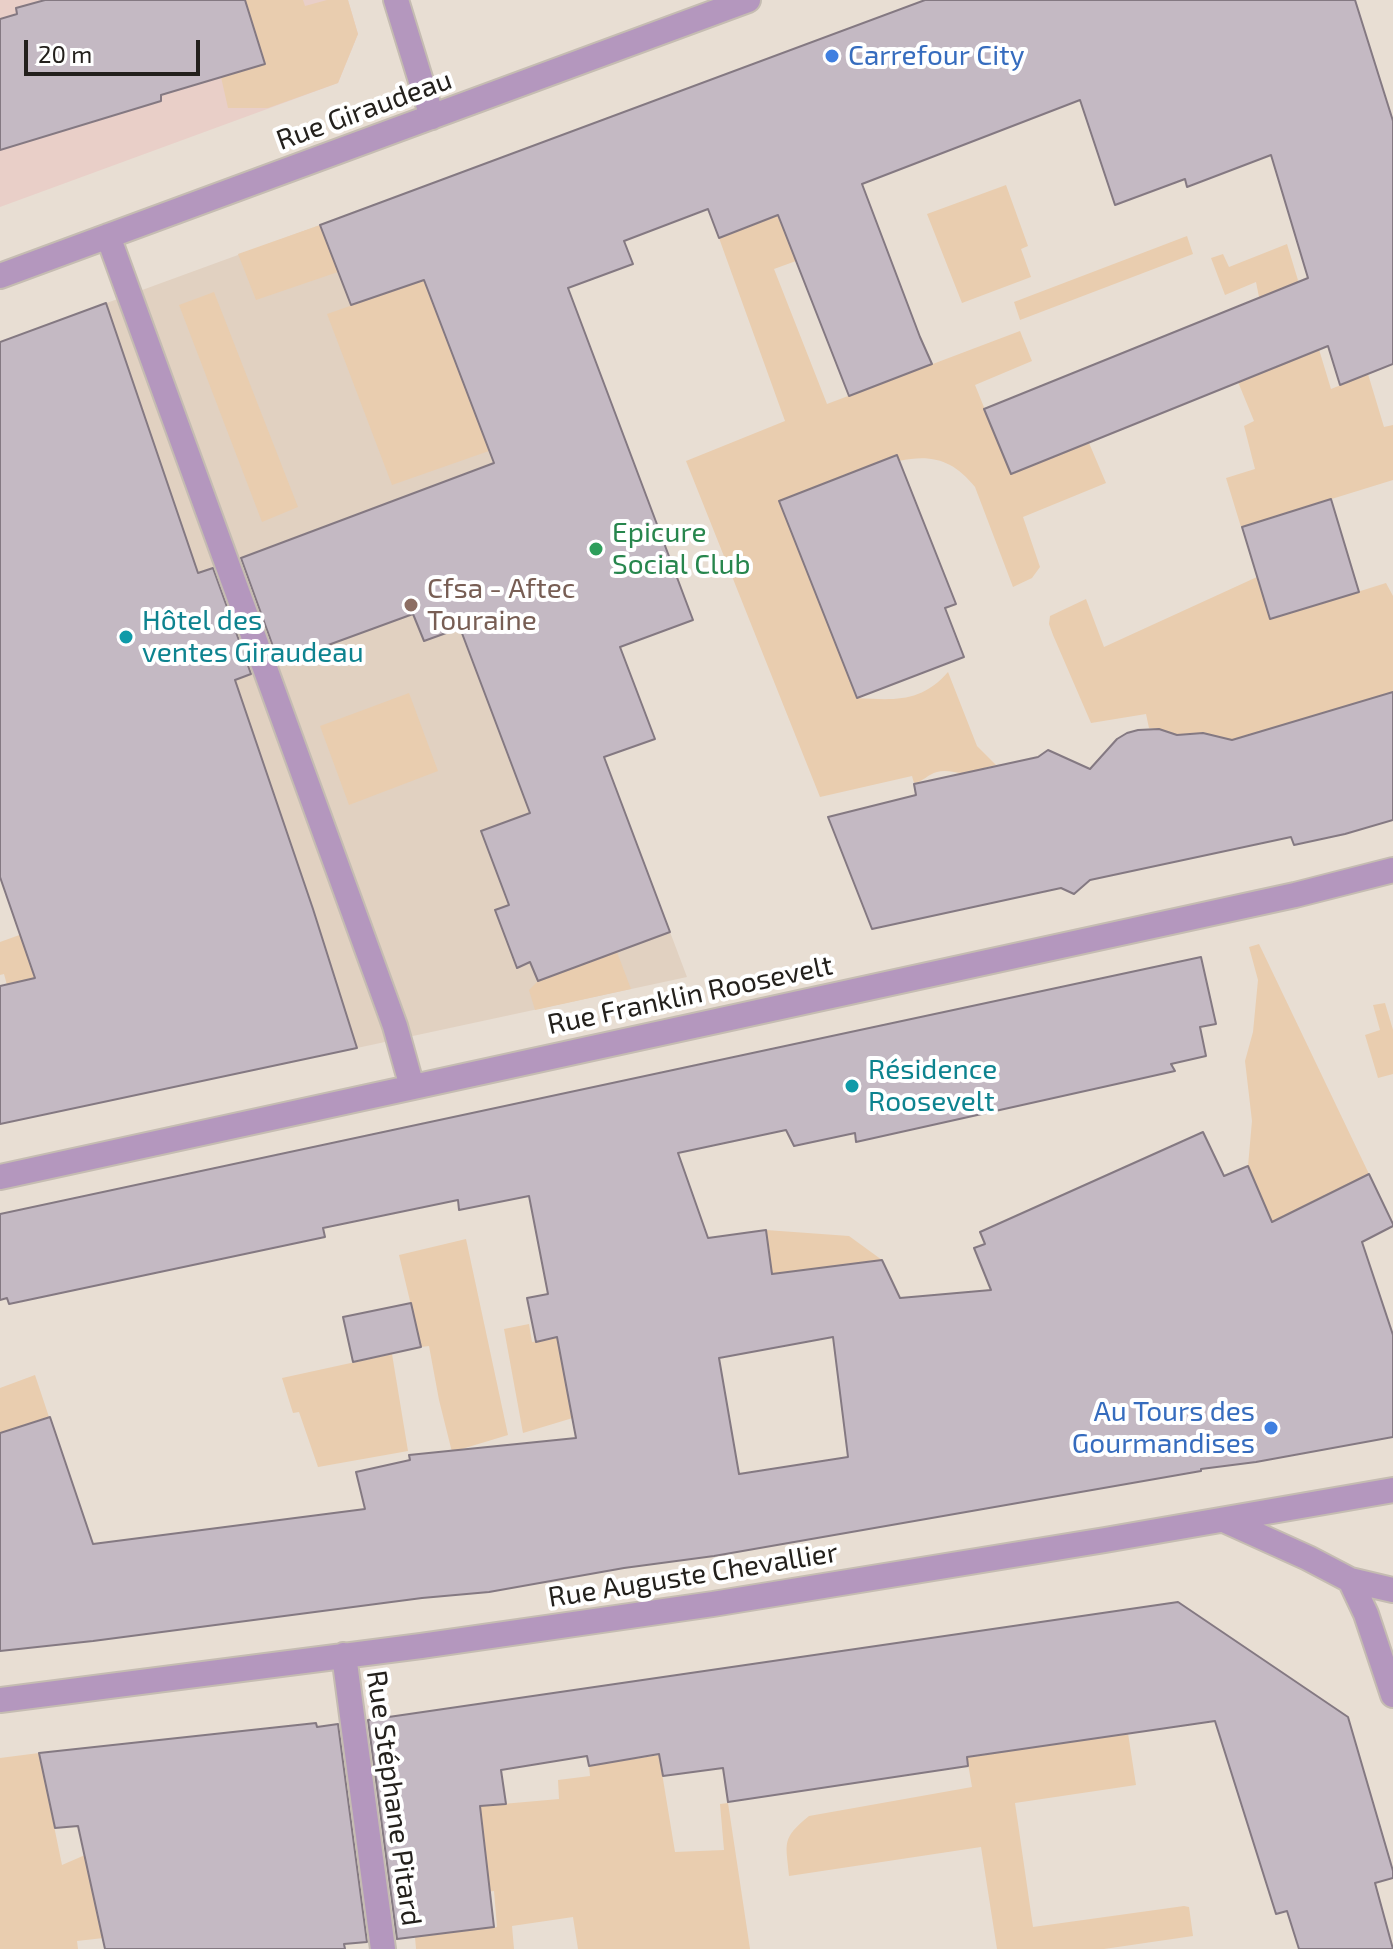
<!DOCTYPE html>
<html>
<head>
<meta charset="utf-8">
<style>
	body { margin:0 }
	#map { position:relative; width:1393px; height:1949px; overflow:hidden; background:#e8ded3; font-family:"Exo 2",sans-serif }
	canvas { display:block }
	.scale { position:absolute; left:24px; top:40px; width:176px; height:36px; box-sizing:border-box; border:4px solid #23201c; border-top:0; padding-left:10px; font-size:24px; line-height:28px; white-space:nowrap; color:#23201c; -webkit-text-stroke:6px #fff; paint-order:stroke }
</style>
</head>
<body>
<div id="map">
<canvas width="1393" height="1949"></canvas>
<div class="scale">20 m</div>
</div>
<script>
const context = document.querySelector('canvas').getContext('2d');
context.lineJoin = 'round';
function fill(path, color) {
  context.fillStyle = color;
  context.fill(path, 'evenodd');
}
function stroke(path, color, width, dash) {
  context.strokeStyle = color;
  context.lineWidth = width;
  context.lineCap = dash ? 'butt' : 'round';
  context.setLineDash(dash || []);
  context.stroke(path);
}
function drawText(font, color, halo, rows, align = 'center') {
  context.font = font + ' "Exo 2",sans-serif';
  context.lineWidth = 8;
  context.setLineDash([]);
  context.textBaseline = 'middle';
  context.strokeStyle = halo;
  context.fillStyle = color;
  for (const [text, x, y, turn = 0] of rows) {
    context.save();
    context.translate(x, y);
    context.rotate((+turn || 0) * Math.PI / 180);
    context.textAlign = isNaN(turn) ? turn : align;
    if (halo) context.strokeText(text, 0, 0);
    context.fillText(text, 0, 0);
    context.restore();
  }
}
const commercial = new Path2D(`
	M0,0H348L358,34L338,83L0,207Z`);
const built = new Path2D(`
	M320,225L351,305L424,280L687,977L357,1048L313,909L0,342Z`);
const green = new Path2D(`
	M245,0H303L305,6L327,0H348L358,34L338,83L268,108H228L221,77L265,64Z
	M861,184L796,261L774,269L827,404L1020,331L1032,361L975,385L1011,474L1089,443L1106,483L1023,517L1040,567L1032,578L1013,587L975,487C953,460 932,454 899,461L896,455L779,501L857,698C894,700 921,703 948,672L977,746L996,765C985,767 974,772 963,773C955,773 946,769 937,772C928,774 923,782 914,783L912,776L820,797L686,461L785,421L719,238Z
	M1006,185L1028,246L1021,249L1031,277L962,303L927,214Z
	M320,225L338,272L256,300L238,254Z
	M1187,236L1193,254L1020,320L1014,302Z
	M1287,244L1331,389L1368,374L1384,427L1393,425V480L1241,527L1226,478L1255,469L1244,426L1254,421L1238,382L1285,363L1259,297L1256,282L1225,295L1211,258L1223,254L1229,267Z
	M424,280L489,451L392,485L327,314Z
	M214,292L298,507L262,522L179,305Z
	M1257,577L1271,619L1386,583L1393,596V692L1228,742L1226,738L1203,733L1177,735L1159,729L1149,728L1146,714L1091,723L1053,635L1049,624L1050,616L1086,599L1104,647Z
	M409,693L438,771L349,805L320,726Z
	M25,933L139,955L7,985L4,974L0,975V942Z
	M1259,944L1369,1174L1251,1233L1265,1207L1248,1166L1252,1121L1245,1061L1253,1032L1258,980L1249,947Z
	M617,952L631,989L535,1010L529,990L538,981Z
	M1385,1003L1393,1030V1074L1378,1078L1365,1035L1380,1030L1373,1005Z
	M766,1230L849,1236L882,1260L772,1275Z
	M466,1239L508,1435L452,1452L439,1400L429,1346L421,1347L399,1255Z
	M529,1324L532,1342L557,1337L565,1381L576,1417L523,1433L504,1329Z
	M392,1354L408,1451L318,1467L299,1412L293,1413L282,1378Z
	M35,1375L49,1417L36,1421L41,1440L0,1453V1388Z
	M1128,1733L1136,1785L1015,1803L1033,1927L1184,1906L1189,1907L1193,1936L1104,1949H997L981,1847L789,1876C786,1842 781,1839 809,1816L972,1787L965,1746Z
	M39,1753L62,1865L85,1855L166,1931L77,1941L78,1949H0V1758Z
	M659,1755L675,1852L724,1850L720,1804L728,1803L750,1949H578L573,1917L512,1926L514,1949H416L415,1937L497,1927L494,1891L457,1895L480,1806L559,1799L558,1780L590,1776L589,1766Z`);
const building = new Path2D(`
	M45,0H245L265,64L161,95V101L0,150V19L17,14L16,8Z
	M925,0H1355L1393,121V364L1340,385L1328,346L1011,474L984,409L1308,278L1271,155L1187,187L1185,179L1115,205L1080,100L862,184L920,337L932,364L849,396L778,215L719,238L708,209L624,241L633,264L568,288L693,620L620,647L655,739L604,757L670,932L538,981L530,962L517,968L495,910L509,905L481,831L530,813L460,628L424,641L413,614L279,663L241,558L494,463L424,280L351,305L320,225Z
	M106,303L198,573L213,568L251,674L235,680L313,909L357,1048L0,1124V986L35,978L0,877V342Z
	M897,455L956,604L945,608L964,657L857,698L779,501Z
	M1331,499L1359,592L1270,619L1242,527Z
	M1393,692V820L1345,834L1294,845L1291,837L1090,880L1074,894L1061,888L872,929L828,817L916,795L914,784L1038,757L1048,750L1090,769L1117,739L1127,733L1138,730L1159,729L1177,735L1203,733L1232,740Z
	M1201,957L1216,1024L1200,1027L1206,1056L1171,1064L1175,1071L856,1142L855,1133L794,1146L786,1130L678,1153L708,1238L766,1230L772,1274L882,1260L900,1298L991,1290L974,1248L985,1244L980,1232L1203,1132L1224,1176L1248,1166L1272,1222L1369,1174L1393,1224V1226L1362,1242L1393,1335V1437L1256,1462L1201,1469V1471L714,1556L624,1568L489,1592L422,1598L93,1641L0,1651V1433L50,1417L93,1544L365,1509L356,1472L410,1460L409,1455L576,1438L557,1337L536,1342L527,1298L548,1294L529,1196L459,1210L458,1200L323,1228L325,1237L9,1304L7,1298L0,1300V1214ZM833,1337L848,1457L739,1474L719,1358Z
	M411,1303L421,1347L353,1362L343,1317Z
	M1178,1602L1348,1717L1393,1871V1878L1375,1883L1393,1949H1299L1287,1911L1276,1914L1215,1721L967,1757L968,1766L728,1802L723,1768L663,1776L659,1754L589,1766L587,1756L501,1770L506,1804L480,1806L494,1927L397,1939L368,1720Z
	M316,1723L317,1727L338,1724L367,1942L344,1944L345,1949H105L78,1826L55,1828L39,1753Z`);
const minor = new Path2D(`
	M396,0L432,117
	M108,236L395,1026L412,1087
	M0,276L748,0
	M0,1177L1295,895L1393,870
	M1224,1520L1308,1558L1350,1580L1393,1590
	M1350,1580L1366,1614L1393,1695
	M344,1655L383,1949
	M0,1700L421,1646L713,1604L1105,1540L1393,1490`);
const markers = [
	[832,56,8,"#3f7fe0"],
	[596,549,8,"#2e9e5b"],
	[411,605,8,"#8d6e63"],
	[126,637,8,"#0f9aa8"],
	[852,1086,8,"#0f9aa8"],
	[1271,1428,8,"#3f7fe0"]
];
const shopNames = [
	["Carrefour City",848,56],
	["Au Tours des",1255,1412,"right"],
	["Gourmandises",1255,1444,"right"]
];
const streetNames = [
	["Rue Giraudeau",364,110,-20],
	["Rue Franklin Roosevelt",690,995,-12],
	["Rue Auguste Chevallier",693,1575,-9],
	["Rue Stéphane Pitard",394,1798,82]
];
const leisureNames = [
	["Epicure",612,533],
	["Social Club",612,565]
];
const educationNames = [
	["Cfsa - Aftec",427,589],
	["Touraine",427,621]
];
const cultureNames = [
	["Hôtel des",142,621],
	["ventes Giraudeau",142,653],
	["Résidence",868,1070],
	["Roosevelt",868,1102]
];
fill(commercial, '#e9cfc8');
fill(built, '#e1d1c1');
fill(green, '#e9cdaf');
fill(building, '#c4b9c3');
stroke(building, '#847982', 2);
stroke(minor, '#c5bcb2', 28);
stroke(minor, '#b497be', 24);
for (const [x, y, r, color] of markers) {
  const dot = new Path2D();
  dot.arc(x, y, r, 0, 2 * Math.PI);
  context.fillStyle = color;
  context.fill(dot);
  stroke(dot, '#fff', 3);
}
drawText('28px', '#366cbe', '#fff', shopNames, 'left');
drawText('28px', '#23201c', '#fff', streetNames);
drawText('28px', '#27864d', '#fff', leisureNames, 'left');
drawText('28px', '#785e54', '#fff', educationNames, 'left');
drawText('28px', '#0d838f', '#fff', cultureNames, 'left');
</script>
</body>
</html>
